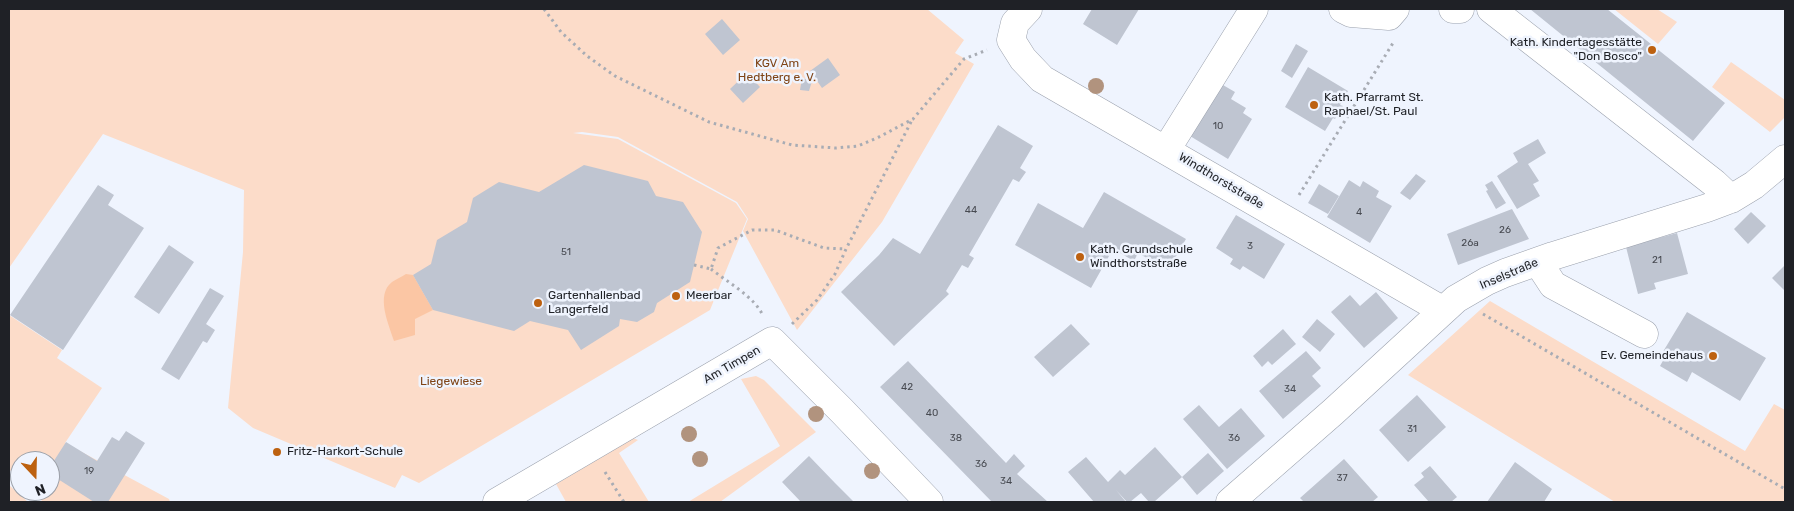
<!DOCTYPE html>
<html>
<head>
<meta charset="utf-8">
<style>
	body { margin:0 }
	#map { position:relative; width:1794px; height:511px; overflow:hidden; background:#eff4fe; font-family:Rubik,sans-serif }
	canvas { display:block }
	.frame { position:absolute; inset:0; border:10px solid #1f2126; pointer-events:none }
	.north { position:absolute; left:10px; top:451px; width:50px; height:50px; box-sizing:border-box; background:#eff4fe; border:1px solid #9ca0a8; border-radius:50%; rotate:159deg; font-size:14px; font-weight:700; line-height:20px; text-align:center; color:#1f2126 }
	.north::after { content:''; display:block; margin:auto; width:18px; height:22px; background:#bd6110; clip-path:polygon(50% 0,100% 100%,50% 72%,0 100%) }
</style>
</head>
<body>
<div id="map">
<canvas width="1794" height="511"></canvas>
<div class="frame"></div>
<div class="north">N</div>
</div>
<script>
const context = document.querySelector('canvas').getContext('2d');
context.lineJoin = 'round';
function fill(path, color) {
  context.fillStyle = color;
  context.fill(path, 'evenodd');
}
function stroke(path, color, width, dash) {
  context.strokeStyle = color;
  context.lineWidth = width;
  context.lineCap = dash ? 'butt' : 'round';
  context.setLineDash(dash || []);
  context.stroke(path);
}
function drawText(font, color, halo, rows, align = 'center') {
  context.font = font + ' Rubik,sans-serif';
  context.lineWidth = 5;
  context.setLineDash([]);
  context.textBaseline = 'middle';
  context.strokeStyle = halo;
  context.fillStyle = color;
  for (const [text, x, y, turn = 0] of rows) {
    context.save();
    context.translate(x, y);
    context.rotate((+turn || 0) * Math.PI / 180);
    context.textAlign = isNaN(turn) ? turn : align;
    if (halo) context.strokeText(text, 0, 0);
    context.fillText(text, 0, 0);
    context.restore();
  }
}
const green = new Path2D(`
	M9,9H927L964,40L955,53L974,64L882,222L797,330L743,231L748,219L737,202L618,137L582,132L573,133L618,139L736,203L747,219L710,310L419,483L402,475L395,488L253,428L228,408L243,252L244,190L103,134L9,268Z
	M1614,9H1657L1677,22L1658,44Z
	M1731,62L1785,100V117L1770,132L1712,87Z
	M1490,301L1745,451L1774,404L1785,410V502H1615L1408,375Z
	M9,315L62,350L57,358L102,388L65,443L169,499L170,502H43L32,491H50V461H20V480L9,469Z
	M756,376L764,380L816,432L720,502H688L780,446L741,379Z
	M633,438L638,440L619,453L649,502H566L556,484Z
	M9,485L28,502H9Z`);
const water = new Path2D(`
	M406,274L413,275L433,310L415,319V335L394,341C389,325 375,295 392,282C396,279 402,277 406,274Z`);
const building = new Path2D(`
	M1092,9H1139L1117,45L1083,24Z
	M1530,9H1607L1725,103L1693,141Z
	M722,19L740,40L723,55L705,34Z
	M1296,44L1308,51L1292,78L1281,71Z
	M828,58L840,75L822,88L810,71Z
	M1308,67L1348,91L1340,105L1343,106L1335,119L1333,118L1325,131L1285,107Z
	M747,73L760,87L743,103L730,89Z
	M802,78L812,81L809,91L800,90Z
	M1216,81L1235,92L1231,99L1246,108L1243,113L1252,119L1228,159L1185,133Z
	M998,125L1033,146L1020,168L1026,172L1019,182L1013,179L969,255L974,258L968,268L962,265L946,291L949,294L894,346L841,292L879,255L893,238L920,254Z
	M1538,139L1546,153L1528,164L1539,181L1533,184L1540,196L1517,209L1497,176L1518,162L1513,153Z
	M584,165L648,181L656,196L683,202L702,232L690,282L657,303L654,312L637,322L620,319L619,326L581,350L568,330L530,321L514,331L433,310L413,275L431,264L437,240L467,222L473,198L499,182L539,192Z
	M1416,174L1426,181L1410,200L1400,193Z
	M1349,180L1360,187L1363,181L1379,191L1376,197L1392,206L1370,243L1327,217Z
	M1492,181L1506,203L1496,209L1486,191L1488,190L1485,185Z
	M1319,184L1339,196L1328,214L1308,203Z
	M98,185L114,195L108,205L144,228L63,350L10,315Z
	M1104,192L1186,239L1168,270L1138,253L1134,261L1113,249L1091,288L1015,245L1038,203L1083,228Z
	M1512,209L1529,239L1458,265L1447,234Z
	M1751,212L1766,226L1748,244L1734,229Z
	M1236,215L1285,244L1264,279L1243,266L1240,270L1230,264L1233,259L1216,248Z
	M1677,233L1688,274L1654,283L1656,289L1638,294L1626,247Z
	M169,245L194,262L159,314L134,297Z
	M1785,265V291L1772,278Z
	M210,288L224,296L206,324L215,330L207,343L203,341L179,380L161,369Z
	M1376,292L1398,318L1364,348L1331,312L1350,295L1360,306Z
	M1687,312L1766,358L1740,401L1692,372L1687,382L1660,366L1665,357L1661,355Z
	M1317,319L1335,334L1320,352L1302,337Z
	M1071,324L1090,344L1053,377L1034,357Z
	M1283,329L1296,344L1272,365L1268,361L1262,367L1253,356Z
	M1306,351L1321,368L1312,376L1321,386L1283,419L1259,391Z
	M908,361L1006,463L1014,454L1025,466L1017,474L1048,502H992L880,387Z
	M1417,395L1446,427L1408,462L1379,430Z
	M1199,405L1219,427L1241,408L1265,436L1227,469L1183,419Z
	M126,431L145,443L108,502H94L50,474V467L66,442L97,461L112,437L119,441Z
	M1155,447L1182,477L1154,502H1149L1141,493L1130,502H1127L1116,490L1126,502H1094L1068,472L1086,457L1108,482L1120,470L1125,475Z
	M1208,453L1224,471L1197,495L1182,477Z
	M809,456L835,483L854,502H801L782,482Z
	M1344,459L1378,497L1372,502H1304L1300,498Z
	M1515,462L1552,489L1544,502H1487Z
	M1430,466L1457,497L1451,502H1429L1414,485L1424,477L1421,473Z`);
const path = new Path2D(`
	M544,9L561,32L587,56L615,76L709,122L792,145L836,148L858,146L879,137L913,119L964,59L987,50
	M1299,195L1393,43
	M694,265L711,269L718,248L752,230H775L824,248L846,249
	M711,269C726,281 756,298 763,316
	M1483,314L1785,489
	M792,324L817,300L835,274L846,249L912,120
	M605,472L624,502
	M9,475L20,486
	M25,491L36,502`);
const minor = new Path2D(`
	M1028,9L1015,23L1011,40L1023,59L1042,79L1442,310
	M1343,9L1351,13L1389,16L1395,9
	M1453,9H1460
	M1491,9L1714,183L1731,199
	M1166,150L1254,9
	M1538,262L1553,285L1644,334
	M497,502L772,341L842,411L929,502
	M1230,502L1333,412L1456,299L1487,281L1505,273L1553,256L1707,208L1731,199L1754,185L1785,159`);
const trees = [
	[1096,86],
	[816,414],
	[689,434],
	[700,459],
	[872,471]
];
const markers = [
	[1652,50,5,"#bd6110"],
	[1314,105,5,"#bd6110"],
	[1080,257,5,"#bd6110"],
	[676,296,5,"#bd6110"],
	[538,303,5,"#bd6110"],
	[1713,356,5,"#bd6110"],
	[277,452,5,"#bd6110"]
];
const numberNames = [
	["10",1218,126],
	["44",971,210],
	["4",1359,212],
	["26",1505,230],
	["26a",1470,243],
	["3",1250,246],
	["51",566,252],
	["21",1657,260],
	["42",907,387],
	["34",1290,389],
	["40",932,413],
	["31",1412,429],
	["38",956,438],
	["36",1234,438],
	["36",981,464],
	["19",89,471],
	["37",1342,478],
	["34",1006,481]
];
const poiNames = [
	["Kath. Kindertagesstätte",1642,43,"right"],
	["\"Don Bosco\"",1642,57,"right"],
	["Kath. Pfarramt St.",1324,98],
	["Raphael/St. Paul",1324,112],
	["Kath. Grundschule",1090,250],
	["Windthorststraße",1090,264],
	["Gartenhallenbad",548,296],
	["Langerfeld",548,310],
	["Meerbar",686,296],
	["Ev. Gemeindehaus",1703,356,"right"],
	["Fritz-Harkort-Schule",287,452]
];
const parkNames = [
	["KGV Am",777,64],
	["Hedtberg e. V.",777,78],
	["Liegewiese",451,382]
];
const streetNames = [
	["Windthorststraße",1221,181,31],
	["Inselstraße",1509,274,-23],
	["Am Timpen",732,365,-30]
];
fill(green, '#fcdcc9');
fill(water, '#fbc6a4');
fill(building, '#bfc5d1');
stroke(minor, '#9ba1ad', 29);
stroke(path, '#a8acb4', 3, [2.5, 4]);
stroke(minor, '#fff', 28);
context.fillStyle = '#b1937e';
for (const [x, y] of trees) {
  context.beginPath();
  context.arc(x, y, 8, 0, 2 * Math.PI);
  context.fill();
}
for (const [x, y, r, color] of markers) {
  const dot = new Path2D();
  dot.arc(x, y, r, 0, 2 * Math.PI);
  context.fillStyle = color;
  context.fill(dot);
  stroke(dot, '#eff4fe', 2);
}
drawText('10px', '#474a51', null, numberNames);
drawText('12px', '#1f2126', '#eff4fe', poiNames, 'left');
drawText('12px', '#7f4416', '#eff4fe', parkNames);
drawText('12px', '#1f2126', '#eff4fe', streetNames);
</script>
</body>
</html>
